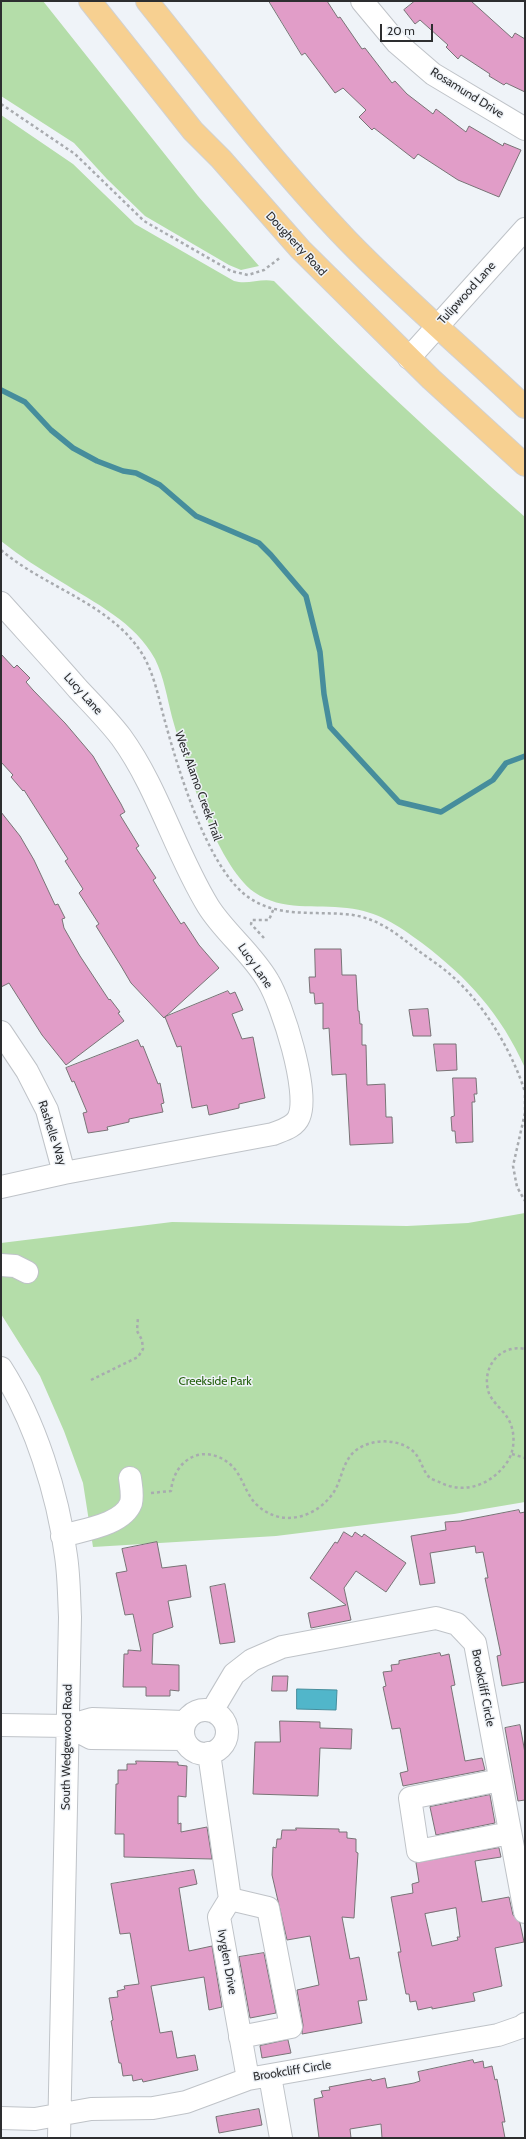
<!DOCTYPE html>
<html>
<head>
<meta charset="utf-8">
<style>
	body { margin:0 }
	#map { position:relative; width:526px; height:2139px; overflow:hidden; background:#eff3f8; font-family:Cabin,sans-serif }
	canvas { display:block }
	.frame { position:absolute; inset:0; border:2px solid #2d2e30; pointer-events:none }
	.scale { position:absolute; left:380px; top:24px; width:53px; height:18px; box-sizing:border-box; border:2px solid #2d2e30; border-top:0; padding-left:5px; font-size:12px; line-height:14px; white-space:nowrap; color:#2d2e30; -webkit-text-stroke:3px #eff3f8; paint-order:stroke }
</style>
</head>
<body>
<div id="map">
<canvas width="526" height="2139"></canvas>
<div class="frame"></div>
<div class="scale">20 m</div>
</div>
<script>
const context = document.querySelector('canvas').getContext('2d');
context.lineJoin = 'round';
function fill(path, color) {
  context.fillStyle = color;
  context.fill(path, 'evenodd');
}
function stroke(path, color, width, dash) {
  context.strokeStyle = color;
  context.lineWidth = width;
  context.lineCap = dash ? 'butt' : 'round';
  context.setLineDash(dash || []);
  context.stroke(path);
}
function drawText(font, color, halo, rows, align = 'center') {
  context.font = font + ' Cabin,sans-serif';
  context.lineWidth = 3;
  context.setLineDash([]);
  context.textBaseline = 'middle';
  context.strokeStyle = halo;
  context.fillStyle = color;
  for (const [text, x, y, turn = 0] of rows) {
    context.save();
    context.translate(x, y);
    context.rotate((+turn || 0) * Math.PI / 180);
    context.textAlign = isNaN(turn) ? turn : align;
    if (halo) context.strokeText(text, 0, 0);
    context.fillText(text, 0, 0);
    context.restore();
  }
}
const green = new Path2D(`
	M1,1H43L198,196L259,266L241,270L229,265L145,216L107,179L74,143L1,96Z
	M1,115L73,164L135,224L234,281C248,285 260,278 274,281C355,363 439,441 525,517V1068C501,1014 468,978 422,943C396,924 379,912 347,908C315,904 283,912 254,892C216,864 185,763 172,717C167,698 164,677 155,659C135,622 95,603 60,581C40,569 20,556 1,541Z
	M525,1213V1502L454,1514L276,1536L93,1547L83,1483L64,1431L40,1376L1,1314V1243L172,1222L407,1226L468,1223Z`);
const water = new Path2D(`
	M297,1689L337,1690L336,1710L297,1709Z`);
const stream = new Path2D(`
	M1,390L25,402L51,430L73,448L97,461L123,471L136,473L160,485L196,516L259,543L271,555L306,596L320,652L324,694L330,727L399,802L441,812L493,780L506,763L525,756`);
const building = new Path2D(`
	M269,1H327L338,18L340,17L362,49L365,48L392,83L395,81L407,94L433,114L436,109L466,132L469,126L503,146L504,143L521,150L499,197L458,180L418,154L414,159L374,128L372,130L359,117L366,110L343,88L335,93L305,53L302,55Z
	M415,1H471L512,38L515,33L525,39V92L506,83L504,85L489,76L490,74L461,55L458,59L446,47L448,45L420,20L415,24L404,10Z
	M1,654L14,668L17,665L30,678L26,682L33,690L65,723L93,756L121,804L125,812L120,815L139,846L136,848L156,878L153,880L181,924L184,922L199,945L219,968L164,1018L131,983L121,966L96,926L99,924L79,893L83,889L65,861L68,859L24,790L23,791L11,777L13,775L1,762Z
	M1,812L20,836L34,860L55,905L58,904L65,918L62,919L64,928L80,956L109,1000L110,999L120,1012L118,1013L124,1021L66,1065L42,1035L9,983L1,987Z
	M315,949H341L342,975H356L358,1011H359L360,1024H362V1045H366L367,1085L385,1084L386,1117H392L393,1143L350,1145L346,1074L332,1075L329,1028L323,1029V1003L315,1004L314,993H310L309,977H315Z
	M228,991L230,994L235,992L243,1010L232,1014L242,1039L253,1037L265,1098L239,1104V1108L209,1115L207,1105L192,1108L181,1046L177,1047L165,1017Z
	M428,1009L431,1036H413L409,1010Z
	M138,1040L141,1047L143,1046L158,1084L160,1083L164,1103L161,1104L163,1112L129,1119V1122L107,1127L108,1130L88,1133L83,1113L87,1112L74,1081L72,1082L66,1068Z
	M434,1044H456L457,1070L437,1071Z
	M453,1078H476L477,1094H474L475,1102H472L473,1142L456,1143L455,1131H452L451,1117L454,1116Z
	M519,1510L520,1513L525,1512V1682L502,1686L497,1656L501,1655L485,1578H488L483,1552L476,1553L475,1546L430,1553L435,1583L420,1585L411,1536L446,1530L445,1522L460,1521Z
	M344,1532L352,1537L355,1532L362,1537L364,1534L406,1563L386,1592L356,1571L344,1588L351,1620L311,1628L308,1613L346,1605L310,1578L335,1542L337,1543Z
	M157,1542L162,1568L186,1565L191,1597L168,1601L173,1627L153,1634L152,1664L179,1665V1691L170,1690V1696H146V1687H123L124,1654H128V1650L141,1651L133,1614L125,1615L116,1573L127,1571L122,1549Z
	M225,1584L235,1642L220,1644L210,1587Z
	M440,1653L441,1656L449,1654L455,1685L451,1686L465,1761L482,1758L485,1770L403,1786L400,1773L408,1771L400,1728L392,1729L383,1687L386,1686L383,1672L392,1671L391,1665L399,1664V1661Z
	M273,1676H288L287,1691H272Z
	M280,1721L320,1722V1728L352,1729L351,1749L320,1748L318,1796L253,1794L255,1742H280Z
	M520,1725L525,1753V1800L518,1801L505,1728Z
	M136,1761L178,1762V1765L187,1766L186,1797L178,1796V1824L181,1823V1832L207,1827L212,1859L124,1857V1834H115L116,1784H118V1770H127V1764H136Z
	M490,1795L495,1823L436,1835L430,1807Z
	M296,1828L339,1829V1832H347V1838L356,1839V1852L358,1853L354,1918L342,1917L350,1959L359,1957L367,2000L358,2001L362,2023L302,2034L303,2025L297,1990L319,1985L310,1936L287,1940L272,1875L273,1847L276,1848L277,1839H281L282,1830H296Z
	M499,1848L501,1857L475,1861L482,1902L509,1897L513,1915L520,1923L524,1942L495,1948L502,1986L473,1993L475,2001L432,2009V2007L418,2010L416,2001L410,2002L409,1994H406L398,1952H401L391,1897L413,1893L412,1884L419,1882L416,1863ZM456,1908L460,1937H457L458,1940L432,1946L425,1914Z
	M194,1870L197,1884L179,1888L189,1951L212,1946L222,2007L209,2010L204,1977L151,1986L160,2033L172,2031L177,2058L195,2055L198,2070L143,2082L142,2079L133,2081L132,2075L123,2076L121,2063H119L111,2021L113,2020L109,1998L118,1997L117,1991L125,1989L124,1986L139,1984L130,1933L120,1934L111,1884Z
	M264,1953L276,2013L250,2018L239,1957Z
	M288,2040L291,2053L262,2058L260,2046Z
	M473,2060L474,2063L483,2061L484,2068L492,2066L495,2080L497,2079L505,2122H502L505,2138H382L381,2124L350,2129L351,2138H319L314,2099L323,2097L321,2091L330,2090L329,2087L371,2079L372,2081L385,2078L387,2088L414,2083L420,2081L418,2072Z
	M259,2109L262,2125L219,2133L216,2117Z`);
const path = new Path2D(`
	M1,104L75,154L144,221L231,271L248,275L264,270L281,257
	M1,550C44,587 109,603 141,652C155,674 159,701 166,725C179,772 206,861 243,893C274,920 316,910 353,915C378,919 396,933 416,949C428,958 441,966 452,976C484,1004 512,1051 525,1092
	M264,938L251,924L252,920H269L274,908
	M525,1095V1113L513,1166L517,1187L525,1201
	M91,1380L138,1357L143,1349L142,1340L137,1331L138,1317
	M512,1454L525,1458
	M151,1493L171,1491C174,1458 205,1442 231,1465C242,1475 245,1492 255,1503C278,1527 312,1520 331,1496C342,1483 341,1463 355,1451C371,1438 399,1438 414,1452C421,1459 423,1472 430,1478C433,1480 438,1481 441,1483C465,1494 490,1485 505,1465C516,1452 516,1430 507,1417C501,1408 490,1400 488,1390C482,1366 501,1344 525,1349`);
const minor = new Path2D(`
	M362,1L397,43L433,74L525,129
	M409,358L525,229
	M1,603C27,632 53,660 78,689C93,705 108,720 121,737C158,788 175,852 208,906C224,932 252,953 268,981C282,1004 310,1092 299,1117C295,1127 283,1130 273,1134L64,1173L1,1187
	M1,1032L27,1071L47,1110L64,1173
	M1,1265L15,1266L27,1272
	M1,1368C35,1421 58,1494 66,1556C69,1576 69,1597 70,1617L59,2138
	M62,1536C82,1530 123,1525 131,1503C133,1495 131,1486 130,1478
	M183 1732a22 22 0 1 1 44 0a22 22 0 1 1-44 0Z
	M212,1711L234,1674L252,1660L282,1647L436,1618L457,1624L475,1643L525,1912
	M1,1725L68,1726L92,1719L185,1722
	M68,1726L91,1738L184,1739
	M209,1753L230,1899L219,1917L248,2079
	M500,1780L410,1798L418,1851L510,1833
	M230,1899L268,1908L291,2027L240,2037
	M270,2076L281,2138
	M1,2118L35,2119L91,2109L153,2108L186,2102L248,2079L498,2035L521,2027L525,2024`);
const major = new Path2D(`
	M90,1L193,131L221,159L300,249L431,379L525,465
	M147,1C212,82 275,165 347,240C403,298 466,351 525,407`);
const streetNames = [
	["Rosamund Drive",467,93,32],
	["Dougherty Road",296,244,47],
	["Tulipwood Lane",467,293,-48],
	["Lucy Lane",83,694,48],
	["West Alamo Creek Trail",198,786,70],
	["Lucy Lane",255,966,55],
	["Rashelle Way",52,1133,72],
	["Brookcliff Circle",483,1688,79],
	["South Wedgewood Road",67,1747,-89],
	["Ivyglen Drive",227,1962,80],
	["Brookcliff Circle",292,2071,-9]
];
const parkNames = [
	["Creekside Park",215,1381]
];
fill(green, '#b4dda9');
fill(water, '#51b6ca');
stroke(water, '#468d9c', 1);
stroke(stream, '#468d9c', 5.5);
fill(building, '#e19dc8');
stroke(building, '#787376', 1);
stroke(minor, '#bfc3c8', 24);
stroke(major, '#d1d1d1', 24);
stroke(path, '#a8abaf', 2.5, [3, 3]);
stroke(minor, '#fff', 22);
stroke(major, '#f7d091', 22);
drawText('12px', '#2d2e30', '#eff3f8', streetNames);
drawText('12px', '#25600e', '#eff3f8', parkNames);
</script>
</body>
</html>
